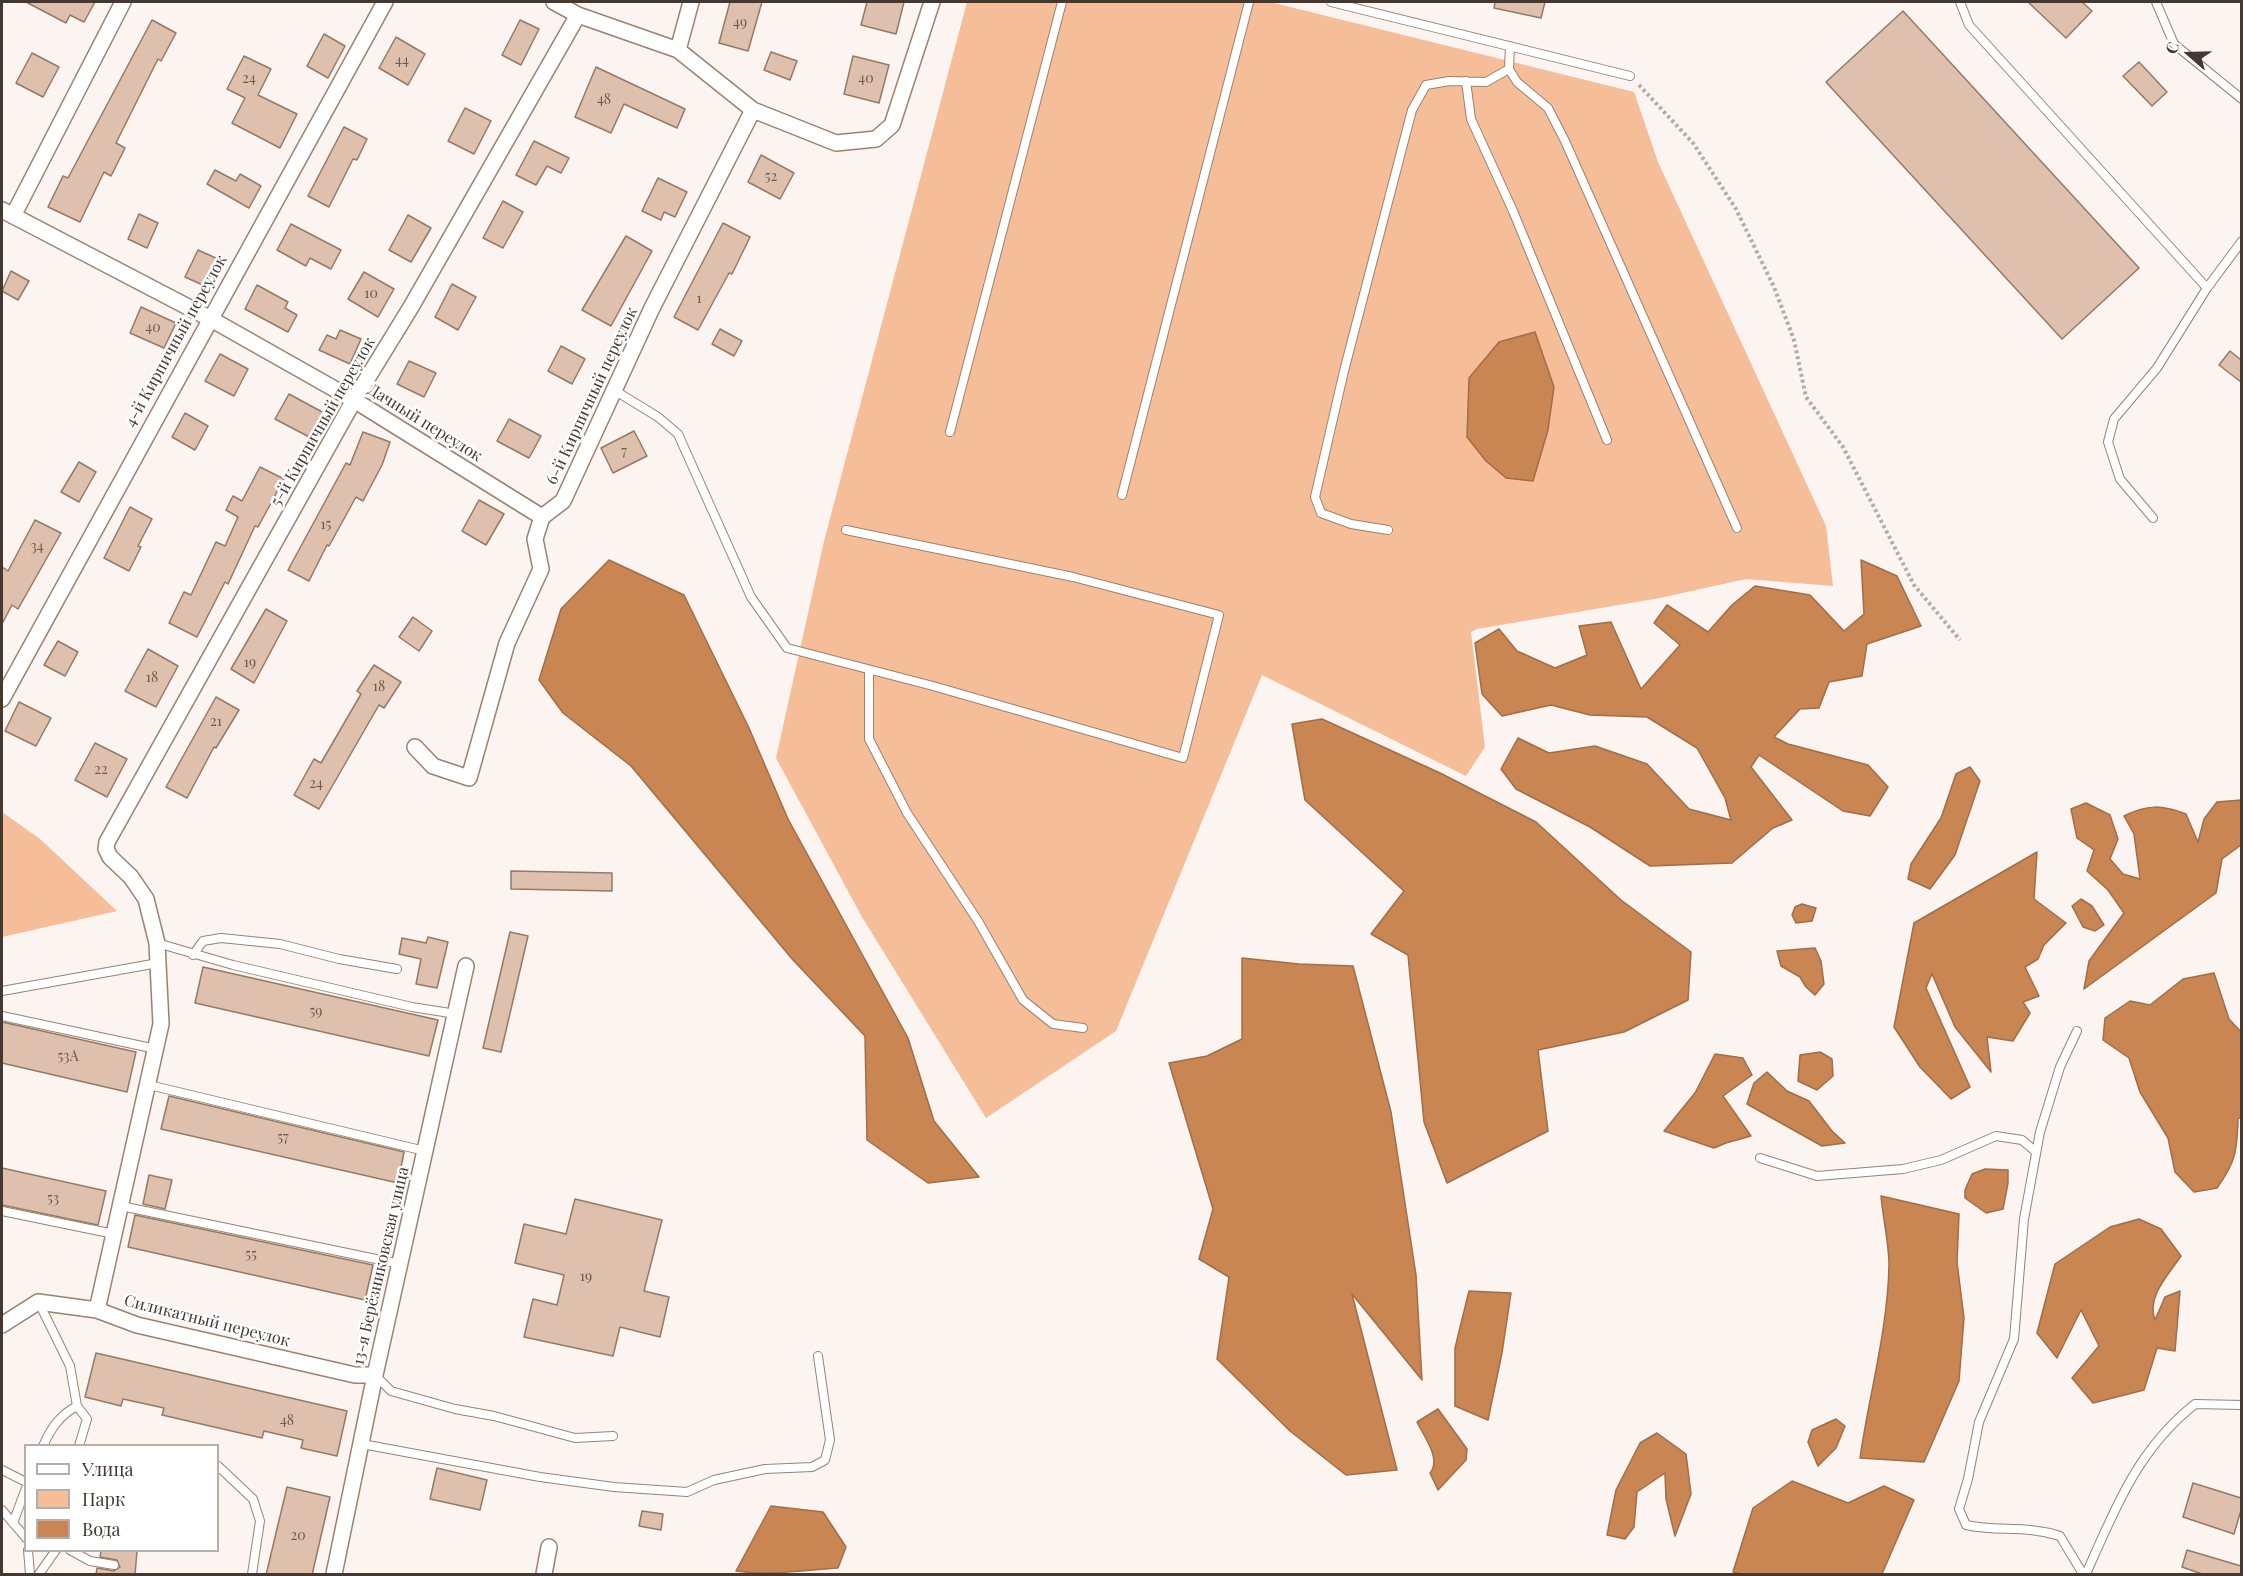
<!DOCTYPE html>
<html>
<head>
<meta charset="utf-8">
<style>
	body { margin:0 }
	#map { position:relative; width:2243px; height:1576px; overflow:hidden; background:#fbf4f0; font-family:"Playfair Display",serif }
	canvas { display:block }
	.frame { position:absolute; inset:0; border:3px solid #443830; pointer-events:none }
	.legend { position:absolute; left:24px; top:1444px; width:195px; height:108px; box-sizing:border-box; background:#fff; border:2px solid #b4afac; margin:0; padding:8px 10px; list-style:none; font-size:18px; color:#443830 }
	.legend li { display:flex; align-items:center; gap:12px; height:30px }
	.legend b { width:30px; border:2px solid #b4afac }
	.north { position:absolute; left:2159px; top:24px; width:60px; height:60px; -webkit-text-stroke:4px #fff; paint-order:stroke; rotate:290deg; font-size:16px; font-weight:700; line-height:24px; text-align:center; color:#443830 }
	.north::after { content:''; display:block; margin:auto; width:21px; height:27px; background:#443830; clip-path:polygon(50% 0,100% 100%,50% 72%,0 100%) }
</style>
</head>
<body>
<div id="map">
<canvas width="2243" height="1576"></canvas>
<div class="frame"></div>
<ul class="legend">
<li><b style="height:8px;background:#fff"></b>Улица</li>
<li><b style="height:16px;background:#f5be98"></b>Парк</li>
<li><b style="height:16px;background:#c98552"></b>Вода</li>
</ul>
<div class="north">С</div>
</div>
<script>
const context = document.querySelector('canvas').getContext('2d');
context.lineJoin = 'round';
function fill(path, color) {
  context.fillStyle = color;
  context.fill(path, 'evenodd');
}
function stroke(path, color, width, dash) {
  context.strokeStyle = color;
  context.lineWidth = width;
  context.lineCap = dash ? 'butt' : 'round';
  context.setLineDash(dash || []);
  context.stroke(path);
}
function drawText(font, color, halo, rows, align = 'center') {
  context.font = font + ' "Playfair Display",serif';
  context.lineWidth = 5;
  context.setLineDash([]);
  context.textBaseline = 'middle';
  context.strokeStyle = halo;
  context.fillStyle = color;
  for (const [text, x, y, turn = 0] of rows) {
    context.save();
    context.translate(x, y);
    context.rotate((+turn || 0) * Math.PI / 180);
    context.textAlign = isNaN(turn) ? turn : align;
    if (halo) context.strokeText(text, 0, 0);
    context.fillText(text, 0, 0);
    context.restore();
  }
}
const green = new Path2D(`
	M967,2H1270L1634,92L1658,162L1826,526L1833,586L1746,579L1660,598L1477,629L1471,632L1485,747L1466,776L1262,675L1116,1031L986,1118L862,917L776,758L824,541Z
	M2,812L40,839L117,911L2,937Z`);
const water = new Path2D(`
	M1535,332L1554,387L1548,430L1533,481L1506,478L1486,461L1467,437L1469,378L1499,342Z
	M609,560L684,595L749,728L788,819L908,1038L934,1121L979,1177L928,1183L867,1140L865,1036L793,960L631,766L563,713L539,680L561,609Z
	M1861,560L1897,576L1921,626L1867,644L1862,676L1829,682L1819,708L1800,709L1774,737L1788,744L1868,765L1888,787L1870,816L1843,811L1759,755L1751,767L1792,820L1773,828L1732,863L1650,866L1590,827L1516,789L1501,769L1518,738L1549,753L1595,746L1647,764L1689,809L1731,820L1725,798L1697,748L1647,717L1590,715L1551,705L1502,716L1482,694L1475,643L1499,629L1517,651L1555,668L1587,655L1579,626L1611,622L1641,689L1680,645L1654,623L1667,605L1708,632L1732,605L1755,586L1810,595L1844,631L1864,614Z
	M1322,719L1440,773L1536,822L1621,900L1691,952L1688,1000L1624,1032L1538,1050L1548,1131L1447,1183L1424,1122L1408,955L1371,934L1404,891L1305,800L1292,724Z
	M1970,767L1980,781L1955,855L1930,889L1908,879L1911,864L1941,818L1956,774Z
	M2241,800V845L2222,859L2216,893L2084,989L2089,961L2124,913L2108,890L2087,871L2094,850L2077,838L2071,809L2086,803L2110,815L2118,839L2110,859L2123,874L2140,879L2134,834L2124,816C2148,804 2162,805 2186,814L2198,842L2204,819L2217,802Z
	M2037,852L2034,899L2066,923L2044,945L2038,959L2025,967L2039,996L2023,1002L2030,1013L2013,1041L1987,1037L1991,1072L1955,1027L1932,974L1926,988L1970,1087L1951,1099L1920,1067L1894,1027L1914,923Z
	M2081,899L2092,906L2104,925L2095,931L2083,927L2072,906Z
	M1802,904L1816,908L1812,921L1796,923L1792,915L1795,907Z
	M1815,948L1821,961L1824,984L1815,995L1806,987L1800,977L1781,966L1777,951Z
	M1242,958L1299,964L1353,966L1391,1112L1416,1275L1422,1380L1352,1294L1397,1470L1346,1475L1290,1431L1217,1359L1229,1277L1199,1259L1213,1209L1169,1063L1207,1056L1242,1039Z
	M2214,973L2229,1019L2241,1032V1117L2238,1119C2237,1150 2236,1162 2217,1188L2194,1192L2175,1172L2168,1138L2140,1092L2129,1058L2103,1040L2105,1018L2130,1001L2150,1005L2183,979Z
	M1820,1052L1832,1059L1833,1076L1817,1090L1798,1081L1800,1055Z
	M1715,1054L1743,1058L1752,1075L1723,1096L1751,1136L1726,1143L1714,1148L1664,1131L1695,1093Z
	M1767,1072L1787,1091L1809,1101L1832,1131L1845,1143L1822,1146L1747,1104L1754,1083Z
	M1985,1169L2008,1170V1183L2003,1209L1986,1213L1965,1198V1190L1972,1174Z
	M1881,1196L1959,1214L1957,1262L1964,1318L1959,1381L1924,1462L1860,1458C1869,1395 1888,1329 1889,1265C1889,1243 1883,1219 1881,1196Z
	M2139,1219L2161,1229L2181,1256C2169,1274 2146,1297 2155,1320L2165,1297L2180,1291L2175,1351L2157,1348L2144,1390L2093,1403L2072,1378L2099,1346L2081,1310L2057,1358L2037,1333L2055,1264L2110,1227Z
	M1469,1291L1511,1293L1502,1353L1488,1420L1455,1406V1348Z
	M1438,1409L1467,1449L1466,1460L1438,1490L1430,1473C1442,1460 1424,1436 1417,1422Z
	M1836,1419L1845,1426L1836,1448L1818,1466L1808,1442L1812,1430Z
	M1657,1433L1686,1454L1691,1494L1675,1536L1666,1499L1665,1473L1637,1492L1634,1527L1625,1539L1607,1535L1616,1490L1640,1443Z
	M1792,1481L1848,1503L1884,1486L1914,1500L1882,1574H1743L1733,1572L1753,1508Z
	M771,1506L823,1512L846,1547L838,1568C806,1570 769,1576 736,1571Z`);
const building = new Path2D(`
	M26,2H95L84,22L70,15L66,23Z
	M730,2H762L748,51L719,43Z
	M867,2H904L896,34L861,25Z
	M1495,2H1545L1541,18L1494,8Z
	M2028,2H2082L2092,11L2066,38Z
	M1903,11L2139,268L2062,339L1826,82Z
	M152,20L176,33L161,61L158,59L116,143L125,148L111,176L104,172L80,222L48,207L63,176L68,178Z
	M520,20L539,29L521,65L502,55Z
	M324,34L345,46L328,78L307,66Z
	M396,37L425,54L408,85L379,68Z
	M771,52L797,61L790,80L764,70Z
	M32,53L59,67L43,97L16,83Z
	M244,56L271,69L258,95L297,114L280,148L232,123L245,98L227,89Z
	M853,56L889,65L879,103L844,94Z
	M2139,62L2167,92L2152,106L2123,76Z
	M596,67L685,109L677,128L624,104L611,133L575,117Z
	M465,108L491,121L474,154L448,141Z
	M344,127L367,139L357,160L353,159L329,207L308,196Z
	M534,141L569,158L561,173L547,166L536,185L516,175Z
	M761,155L794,173L780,199L748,182Z
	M215,170L236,181L240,174L261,186L249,208L207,184Z
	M658,178L687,192L675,217L664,212L661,220L642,211Z
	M503,201L523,212L503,248L483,238Z
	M139,214L158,223L147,248L128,239Z
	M408,215L431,228L411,262L389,250Z
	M723,223L750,237L732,274L729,273L698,330L674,317Z
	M291,224L341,250L331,269L310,258L306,266L277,250Z
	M626,236L652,251L611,326L582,310Z
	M198,250L218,259L205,286L185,277Z
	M11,271L29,281L18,300L2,291Z
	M364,272L394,289L378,317L348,299Z
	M452,284L476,297L458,330L435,317Z
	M257,285L288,302L285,308L297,315L288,332L245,309Z
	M141,307L176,323L164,348L130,333Z
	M720,329L742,341L734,356L712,344Z
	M340,330L361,339L350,364L319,350L327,335L336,339Z
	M561,346L585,359L572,384L548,371Z
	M2230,351L2241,360V382L2219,365Z
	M220,354L248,369L234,396L205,381Z
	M409,361L436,373L424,397L397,384Z
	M289,394L324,413L311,438L275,419Z
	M185,413L208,426L195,450L172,437Z
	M509,419L541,436L529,458L497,441Z
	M634,431L647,456L613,473L601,448Z
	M363,432L390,442L382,465L363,501L356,497L329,546L327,545L309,581L288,570L346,463L350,465Z
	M79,462L96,472L79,502L61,492Z
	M260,467L284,479L258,527L255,526L228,584L225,582L197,637L169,623L184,592L191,595L216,542L225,546L238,517L226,510L233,496L242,501Z
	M479,500L504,514L486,545L462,531Z
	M130,507L152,519L138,546L141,547L129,571L104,558Z
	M35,520L61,533L18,609L12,605L2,624V567L8,571Z
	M266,609L287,621L254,683L231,669Z
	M413,617L432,631L419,651L399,637Z
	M58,641L78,652L65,676L44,665Z
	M148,649L178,666L156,707L125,691Z
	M374,665L401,682L384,708L379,705L319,809L294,795L314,759L321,763L361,694L357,691Z
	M216,697L239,710L216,748L214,747L187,798L166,787Z
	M19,702L51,718L36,746L5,731Z
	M95,743L127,759L107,797L75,780Z
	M511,871L612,873V891L511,889Z
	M510,932L528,936L501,1052L483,1048Z
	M428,937L448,942L437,988L416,984L421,959L399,954L402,938L426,943Z
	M203,967L438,1020L429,1056L195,1003Z
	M2,1022L136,1052L127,1092L2,1063Z
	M169,1096L404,1152L398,1183L161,1129Z
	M2,1168L106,1191L98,1225L2,1205Z
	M149,1175L172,1180L165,1209L143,1204Z
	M575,1199L662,1220L644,1291L669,1297L660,1337L620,1327L613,1356L524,1337L533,1299L557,1305L564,1275L515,1263L524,1224L566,1234Z
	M135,1215L373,1265L365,1300L128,1247Z
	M96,1353L347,1411L337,1456L301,1448L303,1440L264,1431L262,1438L162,1415L164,1408L123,1399L121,1406L85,1397Z
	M437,1468L487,1480L480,1510L430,1499Z
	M2193,1483L2241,1498V1510L2234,1534L2183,1517Z
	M287,1487L330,1497L312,1575H266Z
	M642,1511L663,1514L661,1530L639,1526Z
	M2187,1550L2241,1566V1575H2205L2182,1567Z
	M101,1551H137L135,1575H96L97,1568L114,1571L120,1567L117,1560L100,1557Z`);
const path = new Path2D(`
	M1639,85L1693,143L1736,209L1774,287L1794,340L1806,397L1843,447L1914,585L1960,640`);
const lane = new Path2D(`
	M1331,2L1630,76
	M1960,2L1969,25L2207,288L2242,241
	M2156,2L2174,44L2242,99
	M1509,69L1517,82L1548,108L1565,141L1737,528
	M1466,81L1471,119L1513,211L1607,440
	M614,390L658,417L678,434L751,597L787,648L933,686L1183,758L1219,615L1073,577L846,530
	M950,432L1062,2
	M1122,495L1249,2
	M2153,518L2120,479L2108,442L2114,419L2157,368L2207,288
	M1388,530L1351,524L1321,513L1315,497L1344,371L1412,110L1426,85L1449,81L1486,82L1509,69L1510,46
	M869,670V739L907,813L978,921L1023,1000L1053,1024L1083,1028
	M157,943L233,965L412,1007L456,1014
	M193,955L203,941L221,938L280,944L339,959L397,969
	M2,991L158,963
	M2,1016L156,1049
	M2077,1031L2060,1067L2040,1132L2024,1219L2014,1339L1979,1422L1968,1479L1959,1509L1966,1525C1998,1532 2026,1525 2060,1536L2083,1574
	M149,1085L425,1151
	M1760,1158L1817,1176L1903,1169L1941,1160L1996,1136L2022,1140L2036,1152
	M121,1206L400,1264
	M2,1211L114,1234
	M39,1303L70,1366L77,1406L87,1419L79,1446
	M375,1375L391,1391L455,1409L494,1416L575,1438L613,1436
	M362,1444L540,1477L614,1487L687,1492L714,1480L765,1469L812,1467L825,1460L830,1440L818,1356
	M43,1446C51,1428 60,1415 77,1406
	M218,1466L253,1499L260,1521L252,1574
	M2,1470L26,1482
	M2,1510L26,1538
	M13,1523L26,1488
	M28,1550L30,1574
	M70,1550L90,1561L114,1565
	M39,1574L56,1550
	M2086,1574C2115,1509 2137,1450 2195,1404L2242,1405`);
const street = new Path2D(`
	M554,2L578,15L678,50L753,110L836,143L876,139L892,125L932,2
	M678,50L691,2
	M2,210L209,318L354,400L542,517
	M13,216L123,2
	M2,699L385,2
	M415,747L433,766L469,778L507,643L541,569L535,539L542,517L563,501L652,308L753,110
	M97,1310L161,1024L157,943L146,899L131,877L110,857L106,849L107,842L354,400L411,307L578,15
	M2,1325L38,1302L97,1310L137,1325L355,1375H375
	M334,1574L375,1375L466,966
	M544,1574L549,1547`);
const numberNames = [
	["49",740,23],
	["44",402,61],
	["24",249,79],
	["40",866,79],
	["48",604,100],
	["52",771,177],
	["10",371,294],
	["1",699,299],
	["40",153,328],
	["7",624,452],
	["15",326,525],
	["34",37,547],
	["19",250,663],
	["18",152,678],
	["18",379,687],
	["21",216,722],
	["22",101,770],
	["24",316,784],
	["59",316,1012],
	["53А",68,1057],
	["57",283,1138],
	["53",53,1199],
	["55",251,1255],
	["19",586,1277],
	["48",287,1421],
	["20",298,1536]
];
const streetNames = [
	["4-й Кирпичный переулок",176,341,-61],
	["6-й Кирпичный переулок",592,396,-65],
	["5-й Кирпичный переулок",323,422,-60],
	["Дачный переулок",425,423,32],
	["13-я Берёзниковская улица",381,1266,-77],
	["Силикатный переулок",207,1321,14]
];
fill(green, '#f5be98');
fill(water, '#c98552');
stroke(water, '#a16e48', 1.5);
fill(building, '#dec0ac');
stroke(building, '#957966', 1.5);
stroke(lane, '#9d816e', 10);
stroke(street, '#9d816e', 18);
stroke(path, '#b4aba5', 4, [3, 3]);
stroke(lane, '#fff', 8);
stroke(street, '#fff', 15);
drawText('14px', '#6a5a4f', null, numberNames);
drawText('16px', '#443830', '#fff', streetNames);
</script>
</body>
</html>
